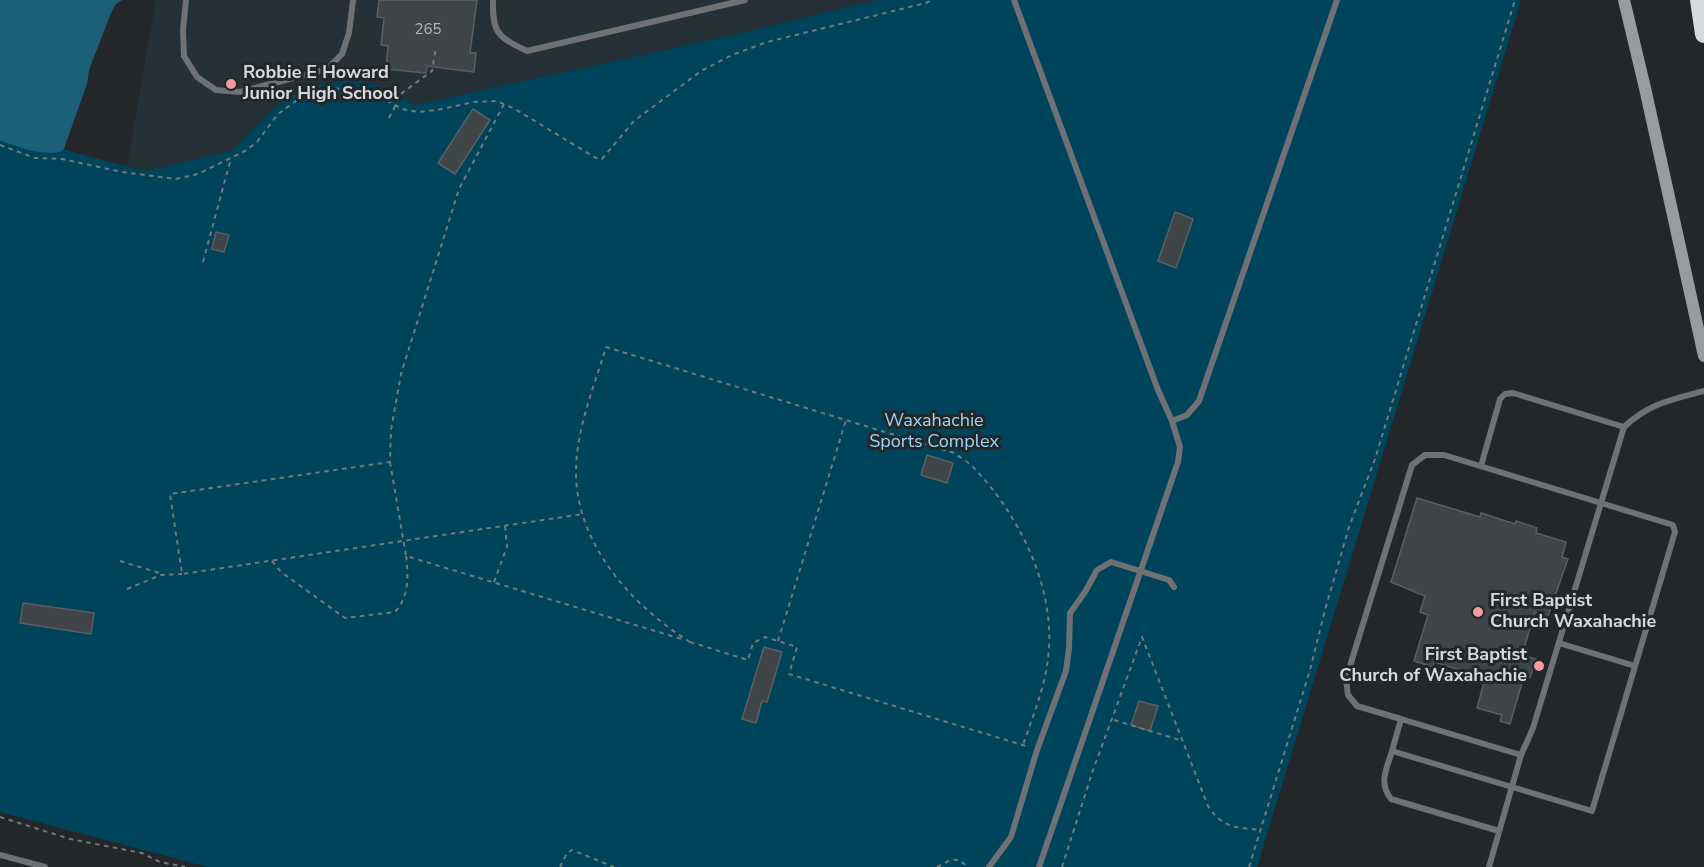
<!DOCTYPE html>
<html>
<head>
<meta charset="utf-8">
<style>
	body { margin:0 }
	canvas { display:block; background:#23272a }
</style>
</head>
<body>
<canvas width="1704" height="867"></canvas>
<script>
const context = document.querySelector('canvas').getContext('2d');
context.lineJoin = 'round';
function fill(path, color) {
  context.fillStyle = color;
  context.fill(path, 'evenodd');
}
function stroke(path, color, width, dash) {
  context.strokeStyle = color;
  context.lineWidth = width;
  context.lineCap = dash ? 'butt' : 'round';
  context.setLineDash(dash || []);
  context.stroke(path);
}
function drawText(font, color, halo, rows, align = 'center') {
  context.font = font + ' "Nunito Sans",sans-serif';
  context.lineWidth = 6;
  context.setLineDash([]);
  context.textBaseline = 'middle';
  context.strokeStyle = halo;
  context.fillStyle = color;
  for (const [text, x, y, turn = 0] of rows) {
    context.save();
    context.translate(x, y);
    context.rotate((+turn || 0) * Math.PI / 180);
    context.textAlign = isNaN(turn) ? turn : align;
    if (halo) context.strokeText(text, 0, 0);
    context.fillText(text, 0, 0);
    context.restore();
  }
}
const built = new Path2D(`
	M156,0H877L733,35L415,105L384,88L352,80L334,82L314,86L282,101L231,151L145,171L127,166Z`);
const green = new Path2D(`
	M877,0H1521L1257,867H208L0,812V133L145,171L231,151L282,101L296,93L314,86L334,82L352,80L370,83L384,88L415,105L733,35Z`);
const forest = new Path2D(`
	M0,0H122L115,5L111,13L89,70L87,84L63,151C40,157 22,147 0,141Z`);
const building = new Path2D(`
	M379,0H477L470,53H476L474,72L427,66L426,73L386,69L388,46L381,45L384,18L377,17Z
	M473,109L490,120L455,174L438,163Z
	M1175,212L1193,219L1176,268L1158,261Z
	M216,232L229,235L224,252L212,249Z
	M927,455L953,463L947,483L921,475Z
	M1417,498L1480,517L1481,513L1515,524L1516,521L1537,528L1536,533L1566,542L1562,557L1568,559L1548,616L1535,612L1522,655L1536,659L1530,678L1524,676L1510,724L1500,721L1502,715L1477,708L1484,682L1465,676L1467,672L1434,662L1433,667L1414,661L1428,615L1420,612L1425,596L1391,582Z
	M23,603L94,613L91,634L20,623Z
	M764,647L782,652L767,702L762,701L756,723L742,719Z
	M1139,701L1158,706L1150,731L1131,725Z`);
const path = new Path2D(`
	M504,104L459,189L401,374L391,430L390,462L170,494L182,574L583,514
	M389,118L402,93L432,71L436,47
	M0,145L35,158L62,159L122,172L176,179L198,174L245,151L257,142L278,114L300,98L327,88L359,90L383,98L402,109L418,112L437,110L474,102L497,101L515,109L596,158L602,159L634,121L701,71L732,55L767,42L926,3L932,0
	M203,262L231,158
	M390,462L406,556L685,640
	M120,561L163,574
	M272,561L281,572L345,618L395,612C410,595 408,576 406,555
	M494,582L507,547L505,526
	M127,589L161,575L182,574
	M778,641L846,420
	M690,642C632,606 576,544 576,472C576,430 594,387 606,347L954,453C961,458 970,463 976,470C1019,516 1053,584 1049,648C1047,682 1034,713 1023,745
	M690,642L748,660L753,643L765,637L797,647L789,674L1029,747
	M1114,720L1183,741
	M0,817L70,839L142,853L160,862L185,867
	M560,867L567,853L572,850L614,867
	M937,867C951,860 955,855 968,867
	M1062,867L1092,773L1142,637L1208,806C1223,829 1236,827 1261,830
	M1249,867L1310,670L1325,610L1349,527L1375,459L1515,0`);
const service = new Path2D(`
	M186,0L183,30L184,56L197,77L216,90L240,92L327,69L342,54L349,33L353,0
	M493,0C492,33 498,37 527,51L745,0
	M1014,0L1158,390L1172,421
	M1425,455H1444L1673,525L1675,532L1592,811L1392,751L1401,719L1357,706L1348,695L1346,679L1412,465Z
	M1481,466L1500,399L1505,394L1513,393L1624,427
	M1559,643L1635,666
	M1401,719L1521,755
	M1392,751C1387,769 1378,782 1391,799L1499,831
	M0,855L45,867
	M989,867L1011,837L1037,750L1066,671L1069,648L1070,613L1085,592L1097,570L1111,562L1169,580L1174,587
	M1039,867L1178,462L1180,447L1172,421L1187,415L1199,401L1337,0
	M1489,867L1521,755L1533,728L1624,427C1650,403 1671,400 1704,391`);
const secondary = new Path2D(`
	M1624,0L1645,88L1704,356`);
const motorway = new Path2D(`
	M1699,0L1704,34`);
const markers = [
	[231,84,6,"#f59b9c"],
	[1478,612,6,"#f59b9c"],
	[1539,666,6,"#f59b9c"]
];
const numberNames = [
	["265",428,30]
];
const poiNames = [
	["Robbie E Howard",243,74],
	["Junior High School",243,95],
	["First Baptist",1490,602],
	["Church Waxahachie",1490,623],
	["First Baptist",1527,656,"right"],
	["Church of Waxahachie",1527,677,"right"]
];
const parkNames = [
	["Waxahachie",934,422],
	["Sports Complex",934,443]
];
fill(built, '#263137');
fill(green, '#00445b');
fill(forest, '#1c5f79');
fill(building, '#3f4447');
stroke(building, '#595e61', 1.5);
stroke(path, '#75787b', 2, [4.5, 4.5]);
stroke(service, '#6f7173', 6);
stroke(secondary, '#989c9e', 12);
stroke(motorway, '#d5dbde', 18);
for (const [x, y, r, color] of markers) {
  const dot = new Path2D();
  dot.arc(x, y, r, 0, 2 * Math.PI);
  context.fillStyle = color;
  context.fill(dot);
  stroke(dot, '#23272a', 2);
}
drawText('15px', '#b1b4b7', null, numberNames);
drawText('bold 18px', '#d7dadc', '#23272a', poiNames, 'left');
drawText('18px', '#99d8f6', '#23272a', parkNames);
</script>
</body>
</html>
